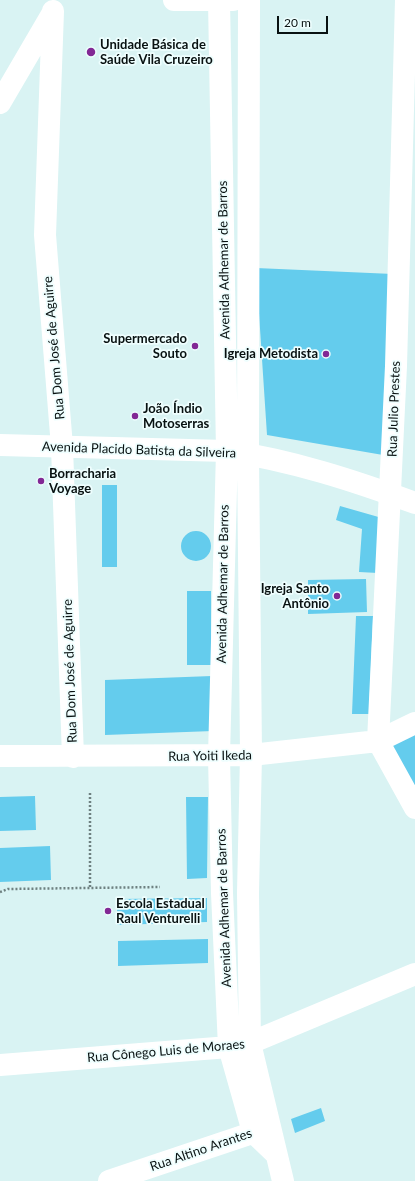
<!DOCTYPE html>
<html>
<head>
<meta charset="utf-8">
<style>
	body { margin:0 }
	#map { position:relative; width:415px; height:1181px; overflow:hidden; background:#d9f3f3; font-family:Lato,sans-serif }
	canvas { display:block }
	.scale { position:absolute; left:277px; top:16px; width:51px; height:18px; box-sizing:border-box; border:2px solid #081111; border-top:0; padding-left:5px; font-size:12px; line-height:14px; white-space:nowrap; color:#081111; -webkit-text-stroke:3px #eefefe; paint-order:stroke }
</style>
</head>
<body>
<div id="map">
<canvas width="415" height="1181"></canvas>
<div class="scale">20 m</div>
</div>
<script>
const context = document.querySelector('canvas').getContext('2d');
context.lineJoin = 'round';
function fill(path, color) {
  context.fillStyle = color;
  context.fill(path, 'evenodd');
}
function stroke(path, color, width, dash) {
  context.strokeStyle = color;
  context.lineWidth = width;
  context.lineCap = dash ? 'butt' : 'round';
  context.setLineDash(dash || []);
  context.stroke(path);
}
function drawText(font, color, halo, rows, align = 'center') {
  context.font = font + ' Lato,sans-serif';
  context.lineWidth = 3.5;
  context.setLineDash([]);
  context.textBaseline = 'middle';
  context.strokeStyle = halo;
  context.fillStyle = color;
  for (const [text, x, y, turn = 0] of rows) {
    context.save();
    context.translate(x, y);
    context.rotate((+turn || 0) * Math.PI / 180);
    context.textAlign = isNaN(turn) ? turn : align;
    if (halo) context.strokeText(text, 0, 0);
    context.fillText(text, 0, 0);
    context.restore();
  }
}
const building = new Path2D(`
	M256,268L393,274L383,455L267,435Z
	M102,485H117V567H102Z
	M340,506L382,518L378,573L359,572L362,529L336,520Z
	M181 546a15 15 0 1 1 30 0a15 15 0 1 1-30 0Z
	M366,579L367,612L308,614V580Z
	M187,591H211V665H187Z
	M356,616H373L369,714H352Z
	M212,676L213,731L105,735V680Z
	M415,733V788L392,745Z
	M35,796L36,830L0,831V797Z
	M186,797H208L207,878L187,879Z
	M50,846L51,880L0,882V848Z
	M207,898V922L117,925V899Z
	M208,939V963L118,966V941Z
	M321,1108L325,1121L295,1133L291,1119Z`);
const path = new Path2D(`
	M90,793V888
	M0,892L8,889L160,887`);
const minor = new Path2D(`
	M174,0H233
	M219,0L227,451L219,756L222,893L229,1047L253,1132L276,1154
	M249,0L248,454L251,755L248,893L250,1043L283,1181
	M406,0L396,366L378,741L415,808
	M53,11L45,235L62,447L73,757
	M0,103L52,14
	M0,756L251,755L378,741L415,723
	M0,1065L229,1047L250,1043L415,974
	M109,1181L267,1128`);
const major = new Path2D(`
	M0,445L227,451C291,460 355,481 415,503`);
const markers = [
	[91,52,5,"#822895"],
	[195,346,4,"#822895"],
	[326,354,4,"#822895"],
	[135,416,4,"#822895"],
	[41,481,4,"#822895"],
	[337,596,4,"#822895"],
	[108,911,4,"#822895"]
];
const poiNames = [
	["Unidade Básica de",100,45],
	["Saúde Vila Cruzeiro",100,60],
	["Supermercado",187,339,"right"],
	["Souto",187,354,"right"],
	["Igreja Metodista",318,354,"right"],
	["João Índio",143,409],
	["Motoserras",143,424],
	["Borracharia",49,474],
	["Voyage",49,489],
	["Igreja Santo",329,589,"right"],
	["Antônio",329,604,"right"],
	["Escola Estadual",116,904],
	["Raul Venturelli",116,919]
];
const streetNames = [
	["Avenida Adhemar de Barros",224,260,-91],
	["Rua Dom José de Aguirre",54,348,-95],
	["Rua Julio Prestes",394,409,-88],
	["Avenida Placido Batista da Silveira",139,450,2],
	["Avenida Adhemar de Barros",223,584,-89],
	["Rua Dom José de Aguirre",70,671,-92],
	["Rua Yoiti Ikeda",210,756,-1],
	["Avenida Adhemar de Barros",224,908,-92],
	["Rua Cônego Luis de Moraes",166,1051,-5],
	["Rua Altino Arantes",201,1150,-19]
];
fill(building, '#64cced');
stroke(path, '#6e8080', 2.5, [2, 2]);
stroke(minor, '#fff', 22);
stroke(major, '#fff', 22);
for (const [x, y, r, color] of markers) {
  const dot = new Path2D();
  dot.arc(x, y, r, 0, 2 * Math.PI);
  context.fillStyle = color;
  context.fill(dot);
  stroke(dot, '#eefefe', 1.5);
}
drawText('bold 13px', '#081111', '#eefefe', poiNames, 'left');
drawText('13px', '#081111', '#eefefe', streetNames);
</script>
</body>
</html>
